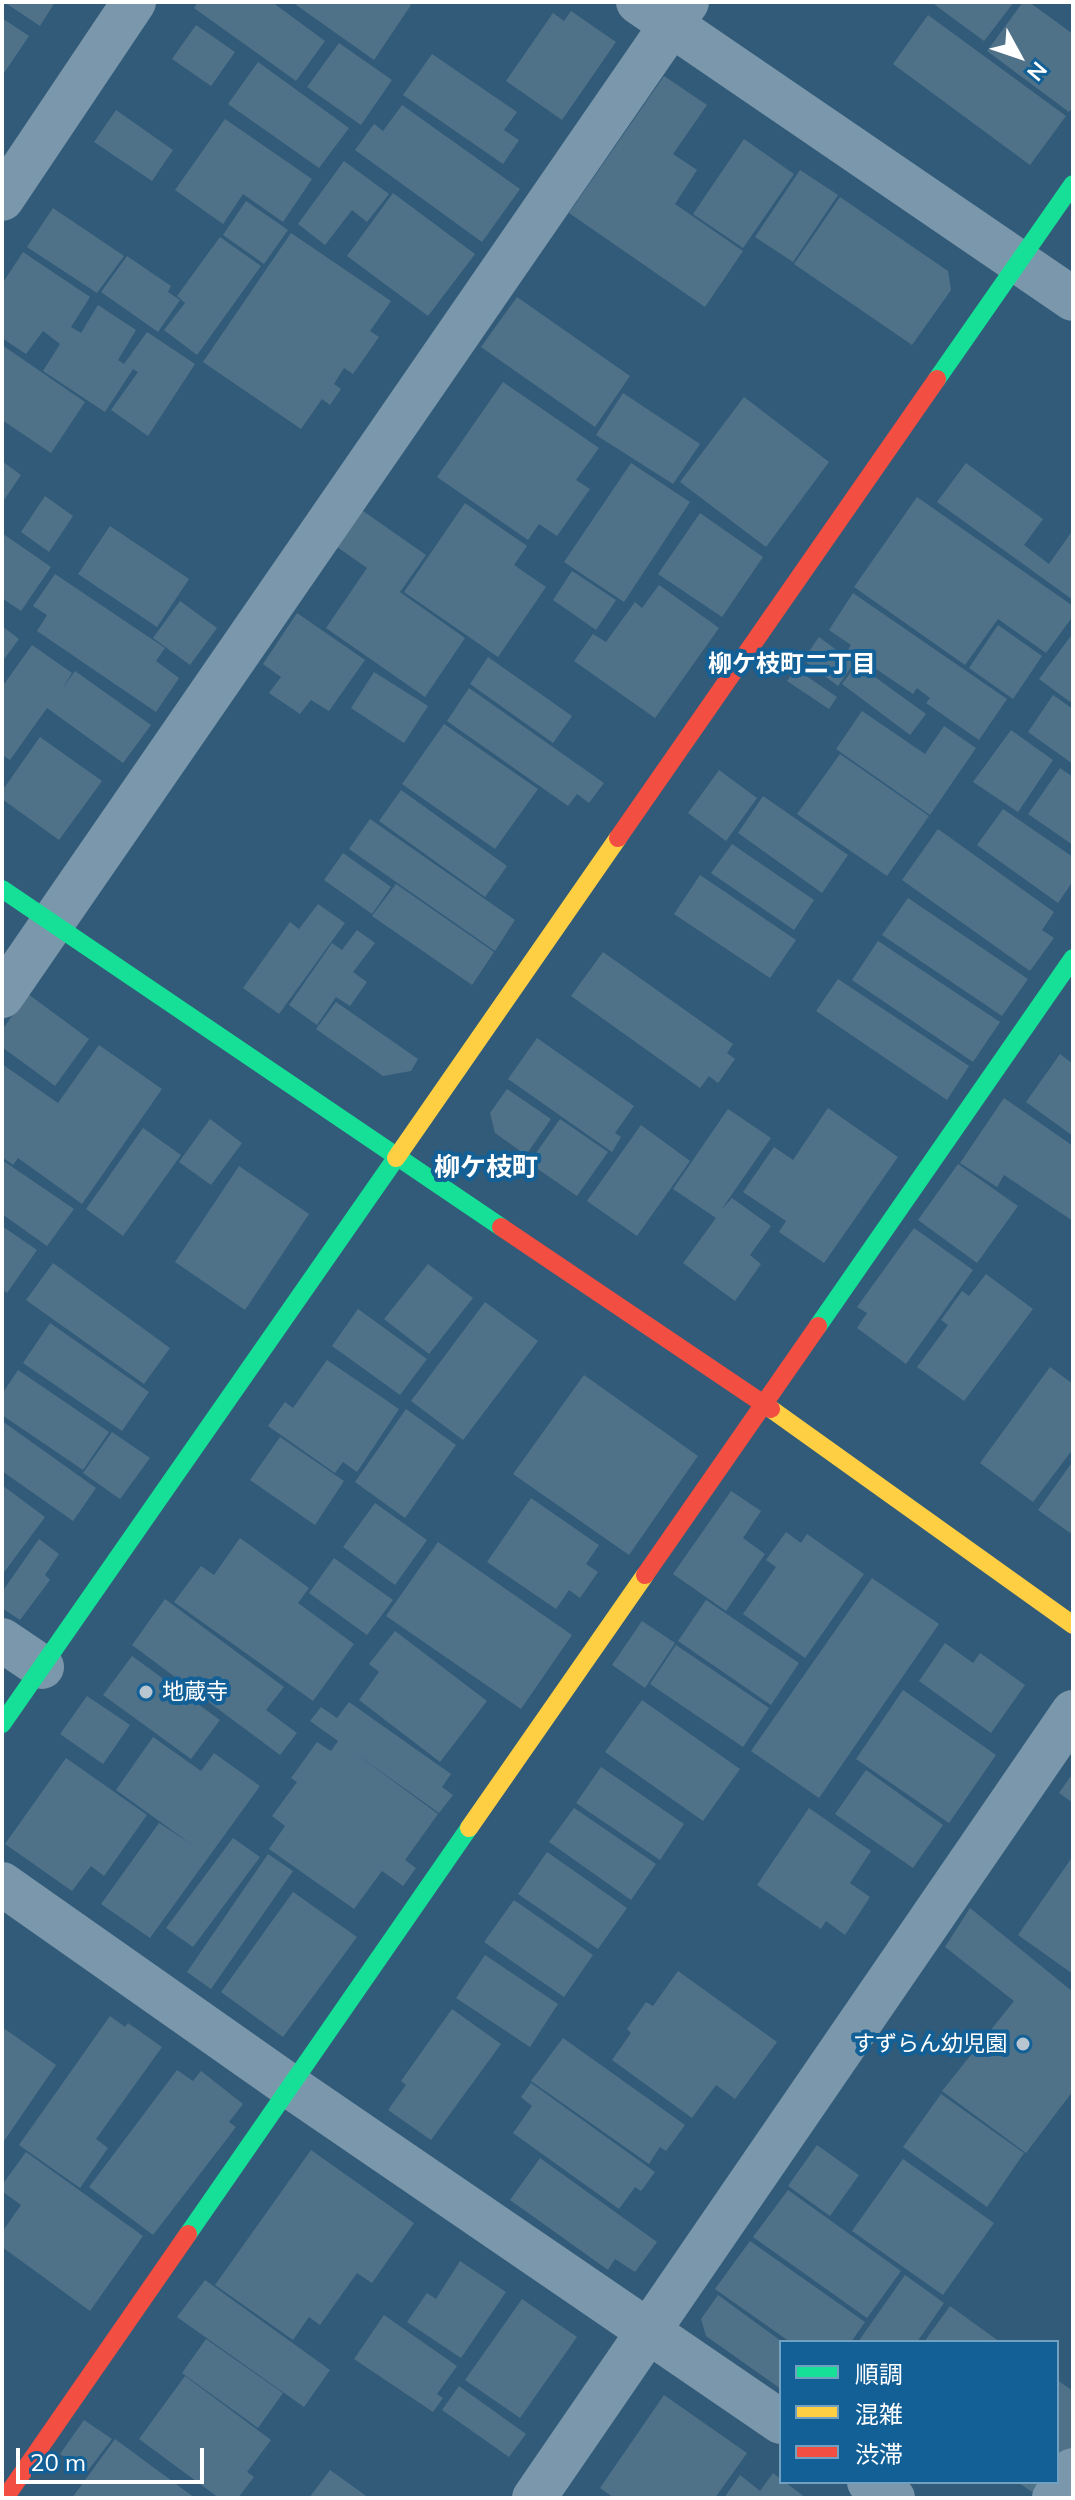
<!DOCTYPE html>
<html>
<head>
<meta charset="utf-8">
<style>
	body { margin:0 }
	#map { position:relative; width:1075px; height:2500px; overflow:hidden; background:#315b79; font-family:Mulish,"Noto Sans JP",sans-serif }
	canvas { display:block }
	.frame { position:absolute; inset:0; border:4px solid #fff; pointer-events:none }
	.legend { position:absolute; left:779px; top:2340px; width:280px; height:144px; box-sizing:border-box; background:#136097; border:2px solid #71a0c1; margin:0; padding:10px 14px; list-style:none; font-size:24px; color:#fff }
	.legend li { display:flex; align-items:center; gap:16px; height:40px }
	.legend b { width:40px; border:2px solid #71a0c1 }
	.north { position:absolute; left:979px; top:16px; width:80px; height:80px; -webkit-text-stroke:6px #136097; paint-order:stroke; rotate:130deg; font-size:22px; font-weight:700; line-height:32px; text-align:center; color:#fff }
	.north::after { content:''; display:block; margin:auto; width:28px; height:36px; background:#fff; clip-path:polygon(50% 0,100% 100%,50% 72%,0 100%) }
	.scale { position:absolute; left:16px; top:2448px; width:188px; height:36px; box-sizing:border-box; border:4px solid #fff; border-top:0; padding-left:10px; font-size:24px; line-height:28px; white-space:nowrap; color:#fff; -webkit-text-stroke:6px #136097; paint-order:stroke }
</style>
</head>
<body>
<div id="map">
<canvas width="1075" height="2500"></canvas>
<div class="frame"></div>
<ul class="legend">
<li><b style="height:10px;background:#16e098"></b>順調</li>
<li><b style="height:10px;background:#ffcf43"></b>混雑</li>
<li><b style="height:10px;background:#f24e42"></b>渋滞</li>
</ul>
<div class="north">N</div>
<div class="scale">20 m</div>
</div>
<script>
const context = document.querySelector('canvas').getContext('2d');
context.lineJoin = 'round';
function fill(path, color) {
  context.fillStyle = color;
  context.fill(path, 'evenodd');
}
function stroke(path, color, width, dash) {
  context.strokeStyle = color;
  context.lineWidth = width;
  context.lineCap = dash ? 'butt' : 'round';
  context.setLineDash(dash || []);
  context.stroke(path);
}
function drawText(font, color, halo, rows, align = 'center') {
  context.font = font + ' Mulish,"Noto Sans JP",sans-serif';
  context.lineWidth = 8;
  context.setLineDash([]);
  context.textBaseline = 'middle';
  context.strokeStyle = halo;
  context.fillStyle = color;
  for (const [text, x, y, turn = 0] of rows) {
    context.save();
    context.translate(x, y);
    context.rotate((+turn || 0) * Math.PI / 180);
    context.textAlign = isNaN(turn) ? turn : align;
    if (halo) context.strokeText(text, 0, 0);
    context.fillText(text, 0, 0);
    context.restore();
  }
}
const building = new Path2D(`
	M4,2H55L40,26Z
	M198,2H272L325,41L296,81L194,8Z
	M292,2H407L411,5L374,60Z
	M937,2H1014L984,41L935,5Z
	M1023,2H1029L1073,34V106L1069,112L987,51Z
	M571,11L616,42L562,120L506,81L553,13L564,21Z
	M928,15L1066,116L1030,165L893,64Z
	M2,18L29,36L2,76Z
	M196,25L235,52L211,86L172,59Z
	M339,43L392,80L361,125L307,87Z
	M432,54L517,112L504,130L519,140L503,164L403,95Z
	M258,62L349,128L319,168L228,104Z
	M664,76L707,105L673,154L697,170L675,204L743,251L705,307L569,213Z
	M402,105L520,189L482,242L355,150L374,124L383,131Z
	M116,110L173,150L152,181L94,142Z
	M225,119L312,179L283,222L243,194L223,224L175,190Z
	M744,139L794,174L743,248L693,214Z
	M344,161L389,194L367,222L352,210L325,245L298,224Z
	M800,170L838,195L793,262L755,237Z
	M393,193L475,254L428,316L347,256Z
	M840,197L948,271L951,290L912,345L794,264Z
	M246,201L288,230L264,264L223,235Z
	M53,208L124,256L97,293L27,247Z
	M291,233L391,301L370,331L379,337L353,374L344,368L334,384L341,389L330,405L322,399L301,429L203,362Z
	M220,237L261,266L197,355L164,330L185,303L177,296Z
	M23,252L90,297L71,327L81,333L98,305L136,330L118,360L124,364L147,332L195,364L148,436L111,410L138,372L133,369L105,412L43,371L60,344L43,331L26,354L2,338V284Z
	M127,256L171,286L168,292L180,300L158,332L101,292Z
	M517,297L630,376L595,427L481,347Z
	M2,345L85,402L51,453L2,420Z
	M503,382L599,448L576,480L590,489L557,536L539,524L528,540L437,477Z
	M623,393L700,444L673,484L596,435Z
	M744,397L829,462L766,547L680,482Z
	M2,461L21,475L2,503Z
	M631,463L690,502L624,602L564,562Z
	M966,463L1043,519L1024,545L1049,564L1073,530V600L937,502Z
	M45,496L73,516L49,552L21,532Z
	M917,497L1073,606V616L1046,653L998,619L965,665L854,587Z
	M465,503L527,546L514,565L546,587L498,657L404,592Z
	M356,506L426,555L400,592L465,638L425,697L326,628L367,568L330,542Z
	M700,513L763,557L722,617L658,574Z
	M110,526L189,579L157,627L78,574Z
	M2,533L51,567L21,611L2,598Z
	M572,571L616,600L596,630L553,600Z
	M55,574L165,648L156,661L179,678L156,712L37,631L47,615L33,606Z
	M659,585L719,628L655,718L574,661L593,634L606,642L635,602L642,608Z
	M853,593L1007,699L979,740L926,703L930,698L917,688L913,694L848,650L851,645L829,630Z
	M180,601L217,628L190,665L153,638Z
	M297,613L365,660L329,711L311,700L300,714L269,693L281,677L263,664Z
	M998,625L1042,656L1013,699L969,668Z
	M2,626L19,639L2,662Z
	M1073,633V704L1039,679Z
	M819,637L854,663L838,686L803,660Z
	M32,645L72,673L62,689L75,671L151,725L123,763L47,708L10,760L2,755V687Z
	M488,657L572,716L553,743L470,684Z
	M857,664L926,714L910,735L842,684Z
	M796,669L837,697L829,709L787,681Z
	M374,672L428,706L404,743L351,708Z
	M469,688L604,783L589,803L577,794L568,806L447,721Z
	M1053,695L1073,709V764L1028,732Z
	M862,711L925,754L944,726L976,748L930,815L836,749Z
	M444,724L538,789L495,849L402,784Z
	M1011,730L1053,760L1018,812L973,782Z
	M40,737L102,781L59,840L2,799V791Z
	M840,754L929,816L887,876L797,814Z
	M1060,768L1073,777V845L1028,814Z
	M719,770L757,798L726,841L688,813Z
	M401,790L507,866L485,897L379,821Z
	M763,796L848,855L822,893L738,833Z
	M1003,809L1073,857V881L1058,903L977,845Z
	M370,819L515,920L495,951L349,849Z
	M938,829L1054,912L1042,930L1054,938L1030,971L902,880Z
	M732,844L814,900L794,930L711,873Z
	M343,853L391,887L372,914L324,880Z
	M700,875L796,940L770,978L674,914Z
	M396,884L494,952L472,985L372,916Z
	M908,898L1028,979L1002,1016L882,935Z
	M318,904L345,923L279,1014L243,988L290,922L299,929Z
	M357,930L375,943L353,972L367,982L350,1006L336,997L317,1025L289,1005L332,943L342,950Z
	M878,941L1000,1022L973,1062L852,980Z
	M603,952L733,1044L727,1053L735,1059L718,1083L709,1076L700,1088L571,996Z
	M838,979L969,1066L947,1100L816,1011Z
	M28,994L89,1039L55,1086L2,1047V1030Z
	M336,1002L418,1059L411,1071L383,1076L316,1029Z
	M537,1038L634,1106L615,1133L621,1137L612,1152L508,1079Z
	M99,1045L162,1089L82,1204L18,1158L13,1165L2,1157V1064L58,1103Z
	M1060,1054L1073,1064V1136L1026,1102Z
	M507,1089L551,1119L526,1155L495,1133L490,1113Z
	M1004,1098L1073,1146V1221L1004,1175L997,1187L960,1163Z
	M828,1108L898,1157L824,1263L779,1232L786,1221L743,1192L774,1147L793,1160Z
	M728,1109L771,1138L721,1210L732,1198L771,1226L750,1255L761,1264L735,1301L683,1263L716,1218L673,1189Z
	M210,1119L242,1143L211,1185L179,1162Z
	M560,1119L608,1152L577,1196L529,1163Z
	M641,1125L690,1161L637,1236L587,1201Z
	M143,1128L181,1155L123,1236L86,1209Z
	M2,1160L74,1209L47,1246L2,1214Z
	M958,1164L1018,1206L977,1263L918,1220Z
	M239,1166L309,1214L245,1310L175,1262Z
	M2,1226L37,1250L7,1293L2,1289Z
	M914,1228L973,1270L906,1364L857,1328L867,1313L857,1307Z
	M53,1263L170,1348L144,1384L26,1300Z
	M428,1264L473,1298L429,1354L384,1319Z
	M986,1274L1033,1309L964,1401L917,1367L948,1325L941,1320L962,1291L969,1296Z
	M485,1302L538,1341L463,1440L411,1401Z
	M358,1309L427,1359L400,1395L332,1346Z
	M50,1323L149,1392L122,1431L23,1363Z
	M327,1360L399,1409L357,1472L343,1462L335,1473L268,1426L285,1402L293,1408Z
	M1050,1367L1073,1384V1449L1033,1502L980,1463Z
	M18,1370L109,1432L83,1470L2,1415V1394Z
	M584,1375L698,1456L629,1555L513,1474Z
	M406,1409L456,1445L405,1518L355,1482Z
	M2,1421L96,1488L73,1521L2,1471Z
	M112,1432L150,1458L120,1499L83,1473Z
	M280,1437L344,1481L315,1525L250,1480Z
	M1073,1461V1535L1038,1510Z
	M2,1485L45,1517L2,1575Z
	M731,1491L761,1511L743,1538L765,1554L726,1611L673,1574Z
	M531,1498L599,1545L586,1564L598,1572L580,1598L569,1590L556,1609L487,1562Z
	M375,1503L427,1540L395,1585L343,1547Z
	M786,1532L801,1543L807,1534L864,1574L805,1658L743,1614L776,1567L766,1560Z
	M240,1538L309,1588L298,1603L354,1644L313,1701L174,1602L201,1566L214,1575Z
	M39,1539L59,1554L45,1575L50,1580L20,1620L2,1608V1592Z
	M438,1542L572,1635L521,1709L386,1616Z
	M334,1558L393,1600L367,1635L309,1593Z
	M872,1578L939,1624L819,1798L751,1751Z
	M165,1599L284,1687L266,1710L297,1733L280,1755L132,1645Z
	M706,1600L799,1663L771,1705L678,1641Z
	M642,1621L675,1643L645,1688L612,1665Z
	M395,1631L487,1701L440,1762L359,1700L379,1672L369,1664Z
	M945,1643L973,1663L980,1653L1025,1685L991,1733L919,1681Z
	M676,1645L769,1708L743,1747L650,1684Z
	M132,1656L220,1720L191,1759L103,1695Z
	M903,1690L996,1755L949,1823L856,1759Z
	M87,1696L130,1725L103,1764L60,1734Z
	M642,1700L740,1769L703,1821L605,1752Z
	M349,1702L451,1774L442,1787L453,1795L439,1813L352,1751L438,1814L405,1860L416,1868L403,1886L382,1871L354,1909L269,1849L285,1826L272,1816L297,1782L291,1778L317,1742L331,1751L338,1741L310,1721L321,1707L337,1718Z
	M153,1737L201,1771L214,1753L260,1786L150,1938L101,1904L159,1823L191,1844L116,1790Z
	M66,1758L147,1815L104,1876L91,1866L72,1891L5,1844Z
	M601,1767L684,1824L660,1860L576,1803Z
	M866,1770L943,1825L913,1868L835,1814Z
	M1073,1773V1803L1059,1793Z
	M574,1808L656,1864L631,1900L549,1842Z
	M809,1808L871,1851L850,1883L870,1897L845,1935L826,1921L821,1929L757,1885Z
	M233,1838L260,1857L193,1947L166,1928Z
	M547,1852L627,1908L598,1949L518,1894Z
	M268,1854L293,1871L211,1989L187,1972Z
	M1073,1856V1974L1018,1935Z
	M293,1892L357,1937L283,2037L221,1992Z
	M514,1900L593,1955L564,1997L484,1942Z
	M970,1908L1073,1992V2091L1026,2153L942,2091L1014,2001L945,1947Z
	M485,1955L558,2004L530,2047L456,1998Z
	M678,1971L777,2042L735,2099L716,2085L692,2118L612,2060L631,2033L627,2029L646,2002L653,2006Z
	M452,2009L501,2044L431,2140L388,2110L406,2085L401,2081Z
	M110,2016L125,2027L128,2023L162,2047L96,2139L108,2148L80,2188L19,2145Z
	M2,2027L56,2065L2,2144Z
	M563,2038L685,2125L666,2151L660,2147L649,2164L531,2081Z
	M177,2070L193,2081L201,2071L243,2104L229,2122L236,2127L153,2235L89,2187Z
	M531,2083L655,2172L641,2191L635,2187L619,2209L513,2133L532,2106L521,2097Z
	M941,2094L1024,2153L987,2207L903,2147Z
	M817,2145L859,2175L830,2216L788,2186Z
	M311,2150L414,2223L372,2283L357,2273L320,2325L309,2317L293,2340L215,2285Z
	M26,2152L143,2236L90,2311L2,2247V2232L21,2205L2,2191V2185Z
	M540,2158L657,2242L635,2272L615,2259L608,2270L510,2200Z
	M903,2159L994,2223L943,2295L852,2231Z
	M788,2190L901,2271L867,2318L753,2237Z
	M750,2241L865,2322L851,2342H790L715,2289Z
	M460,2261L506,2292L461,2358L407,2322L427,2293L436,2299Z
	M905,2275L944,2303L917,2342H858Z
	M205,2280L330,2370L304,2407L177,2317Z
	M718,2295L781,2341V2389L706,2336L701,2319Z
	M522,2299L577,2337L520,2418L465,2380Z
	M950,2306L1000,2342H924Z
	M384,2315L457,2366L437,2394L443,2398L433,2412L354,2359Z
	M206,2339L283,2393L258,2428L182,2373Z
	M185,2376L271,2440L247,2472L254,2477L238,2498H219L139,2439Z
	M1057,2380L1073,2391V2448L1057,2472Z
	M459,2386L526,2434L509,2457L442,2410Z
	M664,2395L747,2453L715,2498H614L600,2488Z
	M84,2420L112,2439L86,2473L60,2454Z
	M115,2439L195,2498H72Z
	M330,2470L369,2498H309Z
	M773,2473L806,2498H724L740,2475L760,2491Z
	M1017,2482H1050L1040,2497Z`);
const street = new Path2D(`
	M638,2L1073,299
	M2,199L134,2
	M2,996L687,2
	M2,1640L42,1667
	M2,1884L291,2087L781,2422
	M869,2482L893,2498
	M534,2498L1073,1712
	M1054,2498L1073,2470`);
const fast = new Path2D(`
	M937,379L1073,184
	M2,889L501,1227
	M818,1326L1073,958
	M2,1724L396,1158
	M188,2234L469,1828`);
const slow = new Path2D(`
	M396,1158L618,838
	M771,1409L1073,1625
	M469,1828L645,1575`);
const jam = new Path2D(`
	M618,838L937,379
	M501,1227L771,1409
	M645,1575L818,1326
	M5,2498L188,2234`);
const markers = [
	[146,1692,8,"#b7c6d0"],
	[1023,2044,8,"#b7c6d0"]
];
const poiNames = [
	["地蔵寺",162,1692],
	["すずらん幼児園",1007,2044,"right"]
];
const neighbourhoodNames = [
	["柳ケ枝町二丁目",792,665]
];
const quarterNames = [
	["柳ケ枝町",486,1168]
];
fill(building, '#507289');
stroke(street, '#7b97ab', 44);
stroke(fast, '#16e098', 18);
stroke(slow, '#ffcf43', 18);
stroke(jam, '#f24e42', 18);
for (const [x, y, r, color] of markers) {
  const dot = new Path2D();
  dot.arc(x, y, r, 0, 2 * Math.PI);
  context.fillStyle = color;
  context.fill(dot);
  stroke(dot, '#136097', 3);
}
drawText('22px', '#fff', '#136097', poiNames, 'left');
drawText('bold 24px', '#fff', '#136097', neighbourhoodNames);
drawText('bold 26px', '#fff', '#136097', quarterNames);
</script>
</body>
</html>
